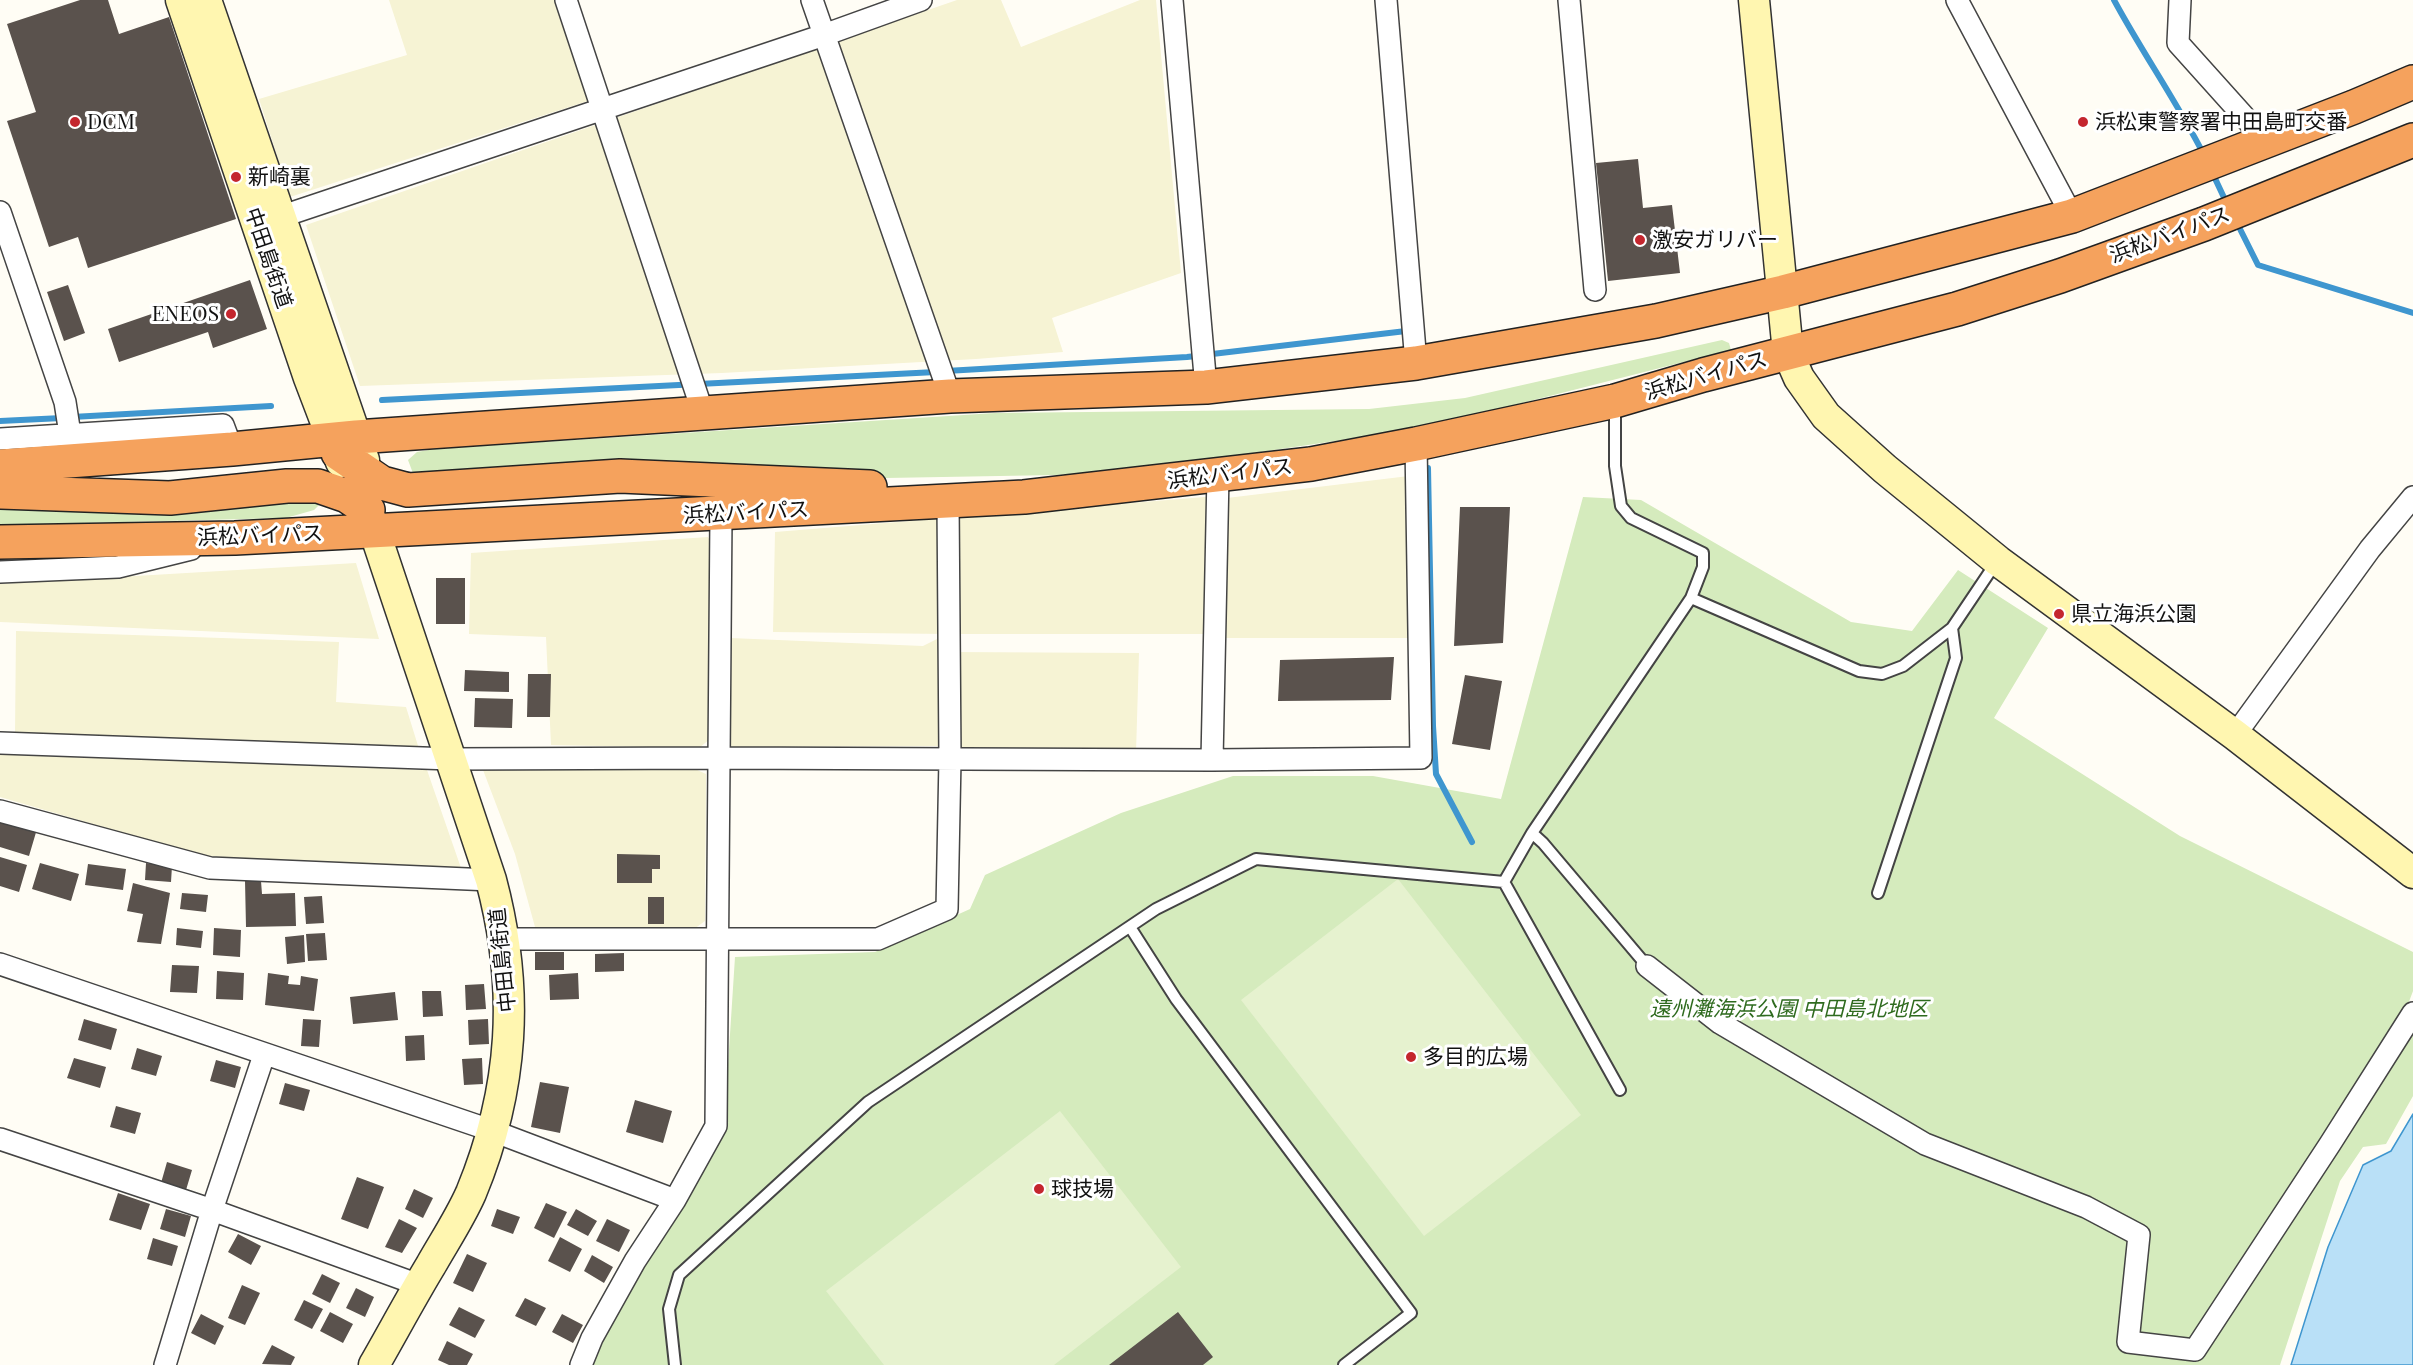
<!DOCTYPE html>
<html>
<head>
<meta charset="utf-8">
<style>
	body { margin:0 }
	canvas { display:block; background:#fffdf5 }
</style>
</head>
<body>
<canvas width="2413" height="1365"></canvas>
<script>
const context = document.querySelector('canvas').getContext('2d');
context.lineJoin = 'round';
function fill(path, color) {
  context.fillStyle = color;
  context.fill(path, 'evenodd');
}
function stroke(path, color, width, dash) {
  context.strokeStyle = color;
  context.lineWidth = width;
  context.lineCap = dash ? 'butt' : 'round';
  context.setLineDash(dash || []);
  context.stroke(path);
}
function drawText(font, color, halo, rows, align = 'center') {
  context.font = font + ' "Playfair Display","Noto Sans JP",serif';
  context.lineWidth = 6;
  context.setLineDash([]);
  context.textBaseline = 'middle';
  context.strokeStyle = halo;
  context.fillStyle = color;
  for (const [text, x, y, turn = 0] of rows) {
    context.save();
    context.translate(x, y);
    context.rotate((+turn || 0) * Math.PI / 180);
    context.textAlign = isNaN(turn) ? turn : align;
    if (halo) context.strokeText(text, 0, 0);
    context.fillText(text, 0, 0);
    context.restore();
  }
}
const farmland = new Path2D(`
	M389,0H554L588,101L290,197L259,99L407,55Z
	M957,0H1001L1021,47L1140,0H1156L1181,273L1052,318L1063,352L976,359L722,373L360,386L306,225Z
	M1417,475L1419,638H1224L1227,498Z
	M1217,496L1215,634H949L941,746L728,747L730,638L923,646L947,634L773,632L775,532Z
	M708,537L713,545L710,739L699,748L551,745L546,637L469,634L471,553Z
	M356,563L379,639L0,622V584Z
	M16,631L339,642L336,702L406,707L419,749L15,734Z
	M949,652L1139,653L1136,753L950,751Z
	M0,753L427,770L461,868L203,856L0,797Z
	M488,767L695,769L706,774L705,921L694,929L535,927L515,854L483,770Z`);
const green = new Path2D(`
	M1722,340L1729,343L1731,350L1459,419L1342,440L1165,466L1056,475L829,479L414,476L408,460L417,452L434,449L995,413L1369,409L1465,398Z
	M320,497L319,505L314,510L286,518L0,525V502Z
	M1583,497L1641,500L1851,622L1912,631L1958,570L2048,628L1994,718L2180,836L2413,952V991L2407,1007L2413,1013V1096L2386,1144L2363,1147L2340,1181L2280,1365H590L597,1346L724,1127L735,957L875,952L970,909L985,875L1121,813L1233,776H1373L1501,799Z`);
const pitch = new Path2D(`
	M1398,879L1581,1115L1424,1236L1241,1000Z
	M1060,1111L1181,1267L1054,1365H884L826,1291Z`);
const water = new Path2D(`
	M2413,1114V1365H2291L2328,1247L2363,1165L2391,1151Z`);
const stream = new Path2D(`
	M2114,0C2142,52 2177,102 2204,155
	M2212,172L2227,204
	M2236,221L2258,265L2413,313
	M946,371L1187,357L1406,331
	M382,400L936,372
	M72,417L271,406
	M0,421L62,418
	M1428,468L1433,726L1436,774L1472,842`);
const building = new Path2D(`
	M80,0H108L119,34L169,17L236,219L88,268L78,237L49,247L7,121L36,112L7,24Z
	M1638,159L1643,208L1672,205L1680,273L1608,281L1596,163Z
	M250,280L267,329L213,348L208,332L119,362L108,329Z
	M68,285L85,333L64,341L47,292Z
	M1460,507H1510L1503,643L1454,646Z
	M436,578H465V624H436Z
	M1394,657L1391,700L1278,701L1280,660Z
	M465,670L509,672V692L464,691Z
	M528,674H551L550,717H527Z
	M1465,675L1502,681L1490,750L1452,744Z
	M475,698L513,699L512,728L474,727Z
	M0,819L37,829L29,856L0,847Z
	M617,854L660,855V869H652V883H617Z
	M0,857L27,865L19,892L0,886Z
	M40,863L79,874L71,901L32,889Z
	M146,863L172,866L171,882L145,880Z
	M88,864L126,869L123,890L85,885Z
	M245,881H261L262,894L295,893L296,926L246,927Z
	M133,883L170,893L161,944L137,942L143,914L127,911Z
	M182,893L208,895L206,912L180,909Z
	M322,896L324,923L306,924L304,897Z
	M648,897H664V924H648Z
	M177,928L203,931L201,948L176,945Z
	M214,928L241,930L240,957L213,955Z
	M325,933L327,960L308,961L306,934Z
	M304,935L305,962L287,964L285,937Z
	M535,952H564V970H535Z
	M624,953V971L595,972V954Z
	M172,965L199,966L197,993L170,992Z
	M217,971L244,973L243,1000L216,999Z
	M268,973L289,976L288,984L300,985L301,976L318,979L314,1011L265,1005Z
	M578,973L579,999L550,1000L549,975Z
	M484,984L486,1009L466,1010L465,985Z
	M422,991H441L443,1016L423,1017Z
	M395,992L398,1020L353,1024L350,997Z
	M84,1019L117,1029L111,1050L78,1040Z
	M303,1019L321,1020L319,1047L301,1046Z
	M488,1019L489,1044L469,1045L468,1020Z
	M424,1035L425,1060L406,1061L405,1036Z
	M137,1048L162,1056L156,1076L131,1069Z
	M74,1058L106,1067L100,1088L67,1078Z
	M482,1058L483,1084L464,1085L462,1059Z
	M216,1060L241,1067L235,1088L210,1081Z
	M540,1082L569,1087L560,1133L531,1127Z
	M285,1083L310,1090L304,1111L279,1104Z
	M635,1100L672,1111L663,1143L626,1132Z
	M116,1106L141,1113L135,1134L110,1127Z
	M167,1162L192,1170L186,1190L161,1183Z
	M357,1177L384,1187L368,1229L341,1219Z
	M414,1189L433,1198L423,1218L405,1209Z
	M118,1193L150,1204L141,1230L109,1220Z
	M546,1203L567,1212L554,1238L534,1228Z
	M166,1209L191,1216L185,1237L160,1229Z
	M497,1209L520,1217L513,1234L491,1226Z
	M576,1209L597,1221L588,1236L567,1225Z
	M399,1219L417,1228L402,1253L385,1247Z
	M607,1219L630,1230L619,1252L596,1241Z
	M238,1234L261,1246L251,1265L228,1252Z
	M560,1237L582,1249L570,1272L548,1261Z
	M153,1238L178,1246L172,1266L147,1259Z
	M467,1254L487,1263L473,1292L453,1283Z
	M592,1255L613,1267L604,1283L584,1271Z
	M322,1274L340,1283L330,1303L312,1294Z
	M242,1285L260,1293L245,1325L228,1318Z
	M356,1288L374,1297L365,1317L346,1308Z
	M525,1298L546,1308L536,1326L515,1316Z
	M304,1300L323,1309L312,1329L294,1320Z
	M459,1307L485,1320L475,1338L449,1325Z
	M330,1312L353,1324L343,1343L320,1331Z
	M1178,1312L1213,1357L1203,1365H1109Z
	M201,1314L224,1326L215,1345L191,1333Z
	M562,1314L583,1325L573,1343L552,1332Z
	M447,1341L473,1354L467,1365H449L438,1360Z
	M272,1345L295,1357L291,1365L262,1364Z`);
const lane = new Path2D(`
	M1691,598L1859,671L1882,674L1903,666L1952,628L1997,561
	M1532,833L1543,843L1647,966
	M1504,882L1532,833L1691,598L1703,567V553L1631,518L1621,506L1615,466V405
	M1504,882L1620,1090
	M1878,893L1956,658L1952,628
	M1130,927L1176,999L1411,1313L1344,1365
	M675,1365L669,1309L679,1275L868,1102L1156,909L1256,859L1504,882`);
const street = new Path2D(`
	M566,0L703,413
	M812,0L950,396
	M1172,0L1206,387
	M1386,0L1416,363
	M1569,0L1595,290
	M1957,0L2072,216
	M2180,0L2178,43L2266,141
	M0,212L65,402L70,434
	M268,221L824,35L921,0
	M0,439L223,425L232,449
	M0,572L118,567L191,549
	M2235,735L2370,549L2413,497
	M0,743L451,759L718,758L1212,760L1421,758L1416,444
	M1212,760L1218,475
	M0,811L210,868L491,880
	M505,939H878L947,909L950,759L948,501
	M0,964L493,1131L675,1200
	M1647,966L1720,1023L1925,1144L2086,1207L2139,1235L2128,1342L2195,1350L2330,1144L2413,1013
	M0,1139L212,1210L419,1285
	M165,1365L212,1210L264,1055
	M581,1365L592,1338L635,1261L675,1200L716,1126L721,515`);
const secondary = new Path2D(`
	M181,0L309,378L341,462
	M206,0L364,460
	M1754,0L1788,353L1799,378L1826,416L1885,469L1998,561L2235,735L2413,873
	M367,509L491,880C520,989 514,1089 471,1193C460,1218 444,1242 431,1265C411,1298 393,1332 374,1365`);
const highway = new Path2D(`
	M338,453L382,483L408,490L620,476L870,487
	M0,466L232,449L356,437L950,396L1206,387L1416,363L1656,321L1783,292L2072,216L2354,107L2413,82
	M0,492L170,498L287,486H318L347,496L368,510
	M0,542L235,538L1024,497L1311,464L1416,444L1615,401L1703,375L1957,309L2060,276L2204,224L2413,140`);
const markers = [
	[75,122,6,"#c4262e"],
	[2083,122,6,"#c4262e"],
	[236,177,6,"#c4262e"],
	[1640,240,6,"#c4262e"],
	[231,314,6,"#c4262e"],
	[2059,614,6,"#c4262e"],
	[1411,1057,6,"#c4262e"],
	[1039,1189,6,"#c4262e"]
];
const poiNames = [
	["DCM",87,122],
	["浜松東警察署中田島町交番",2095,122],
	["新崎裏",248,177],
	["激安ガリバー",1652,240],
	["ENEOS",219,314,"right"],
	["県立海浜公園",2071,614],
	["多目的広場",1423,1057],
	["球技場",1051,1189]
];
const streetNames = [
	["浜松バイパス",2170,235,-20],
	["中田島街道",268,258,71],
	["浜松バイパス",1706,376,-16],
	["浜松バイパス",1230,474,-7],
	["浜松バイパス",746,513,-3],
	["浜松バイパス",260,536,-2],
	["中田島街道",503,960,-96]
];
const parkNames = [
	["遠州灘海浜公園 中田島北地区",1789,1009]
];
fill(farmland, '#f6f3d4');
fill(green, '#d5ebbd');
fill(pitch, '#e6f2cf');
fill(water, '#b9e0f7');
stroke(water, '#3f96cf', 1.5);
stroke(stream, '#3f96cf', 6);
fill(building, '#5a524d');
stroke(lane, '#444', 14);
stroke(street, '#444', 24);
stroke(secondary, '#333', 33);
stroke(highway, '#222', 36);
stroke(lane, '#fff', 10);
stroke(street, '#fff', 21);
stroke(secondary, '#fff6b0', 30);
stroke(highway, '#f5a25d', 33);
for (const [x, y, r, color] of markers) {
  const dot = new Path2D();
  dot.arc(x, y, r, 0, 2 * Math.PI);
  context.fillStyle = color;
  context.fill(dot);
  stroke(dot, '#fff', 2);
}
drawText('21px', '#111', '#fff', poiNames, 'left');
drawText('21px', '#111', '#fff', streetNames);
drawText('italic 21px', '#2f6b1f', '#fff', parkNames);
</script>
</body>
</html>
